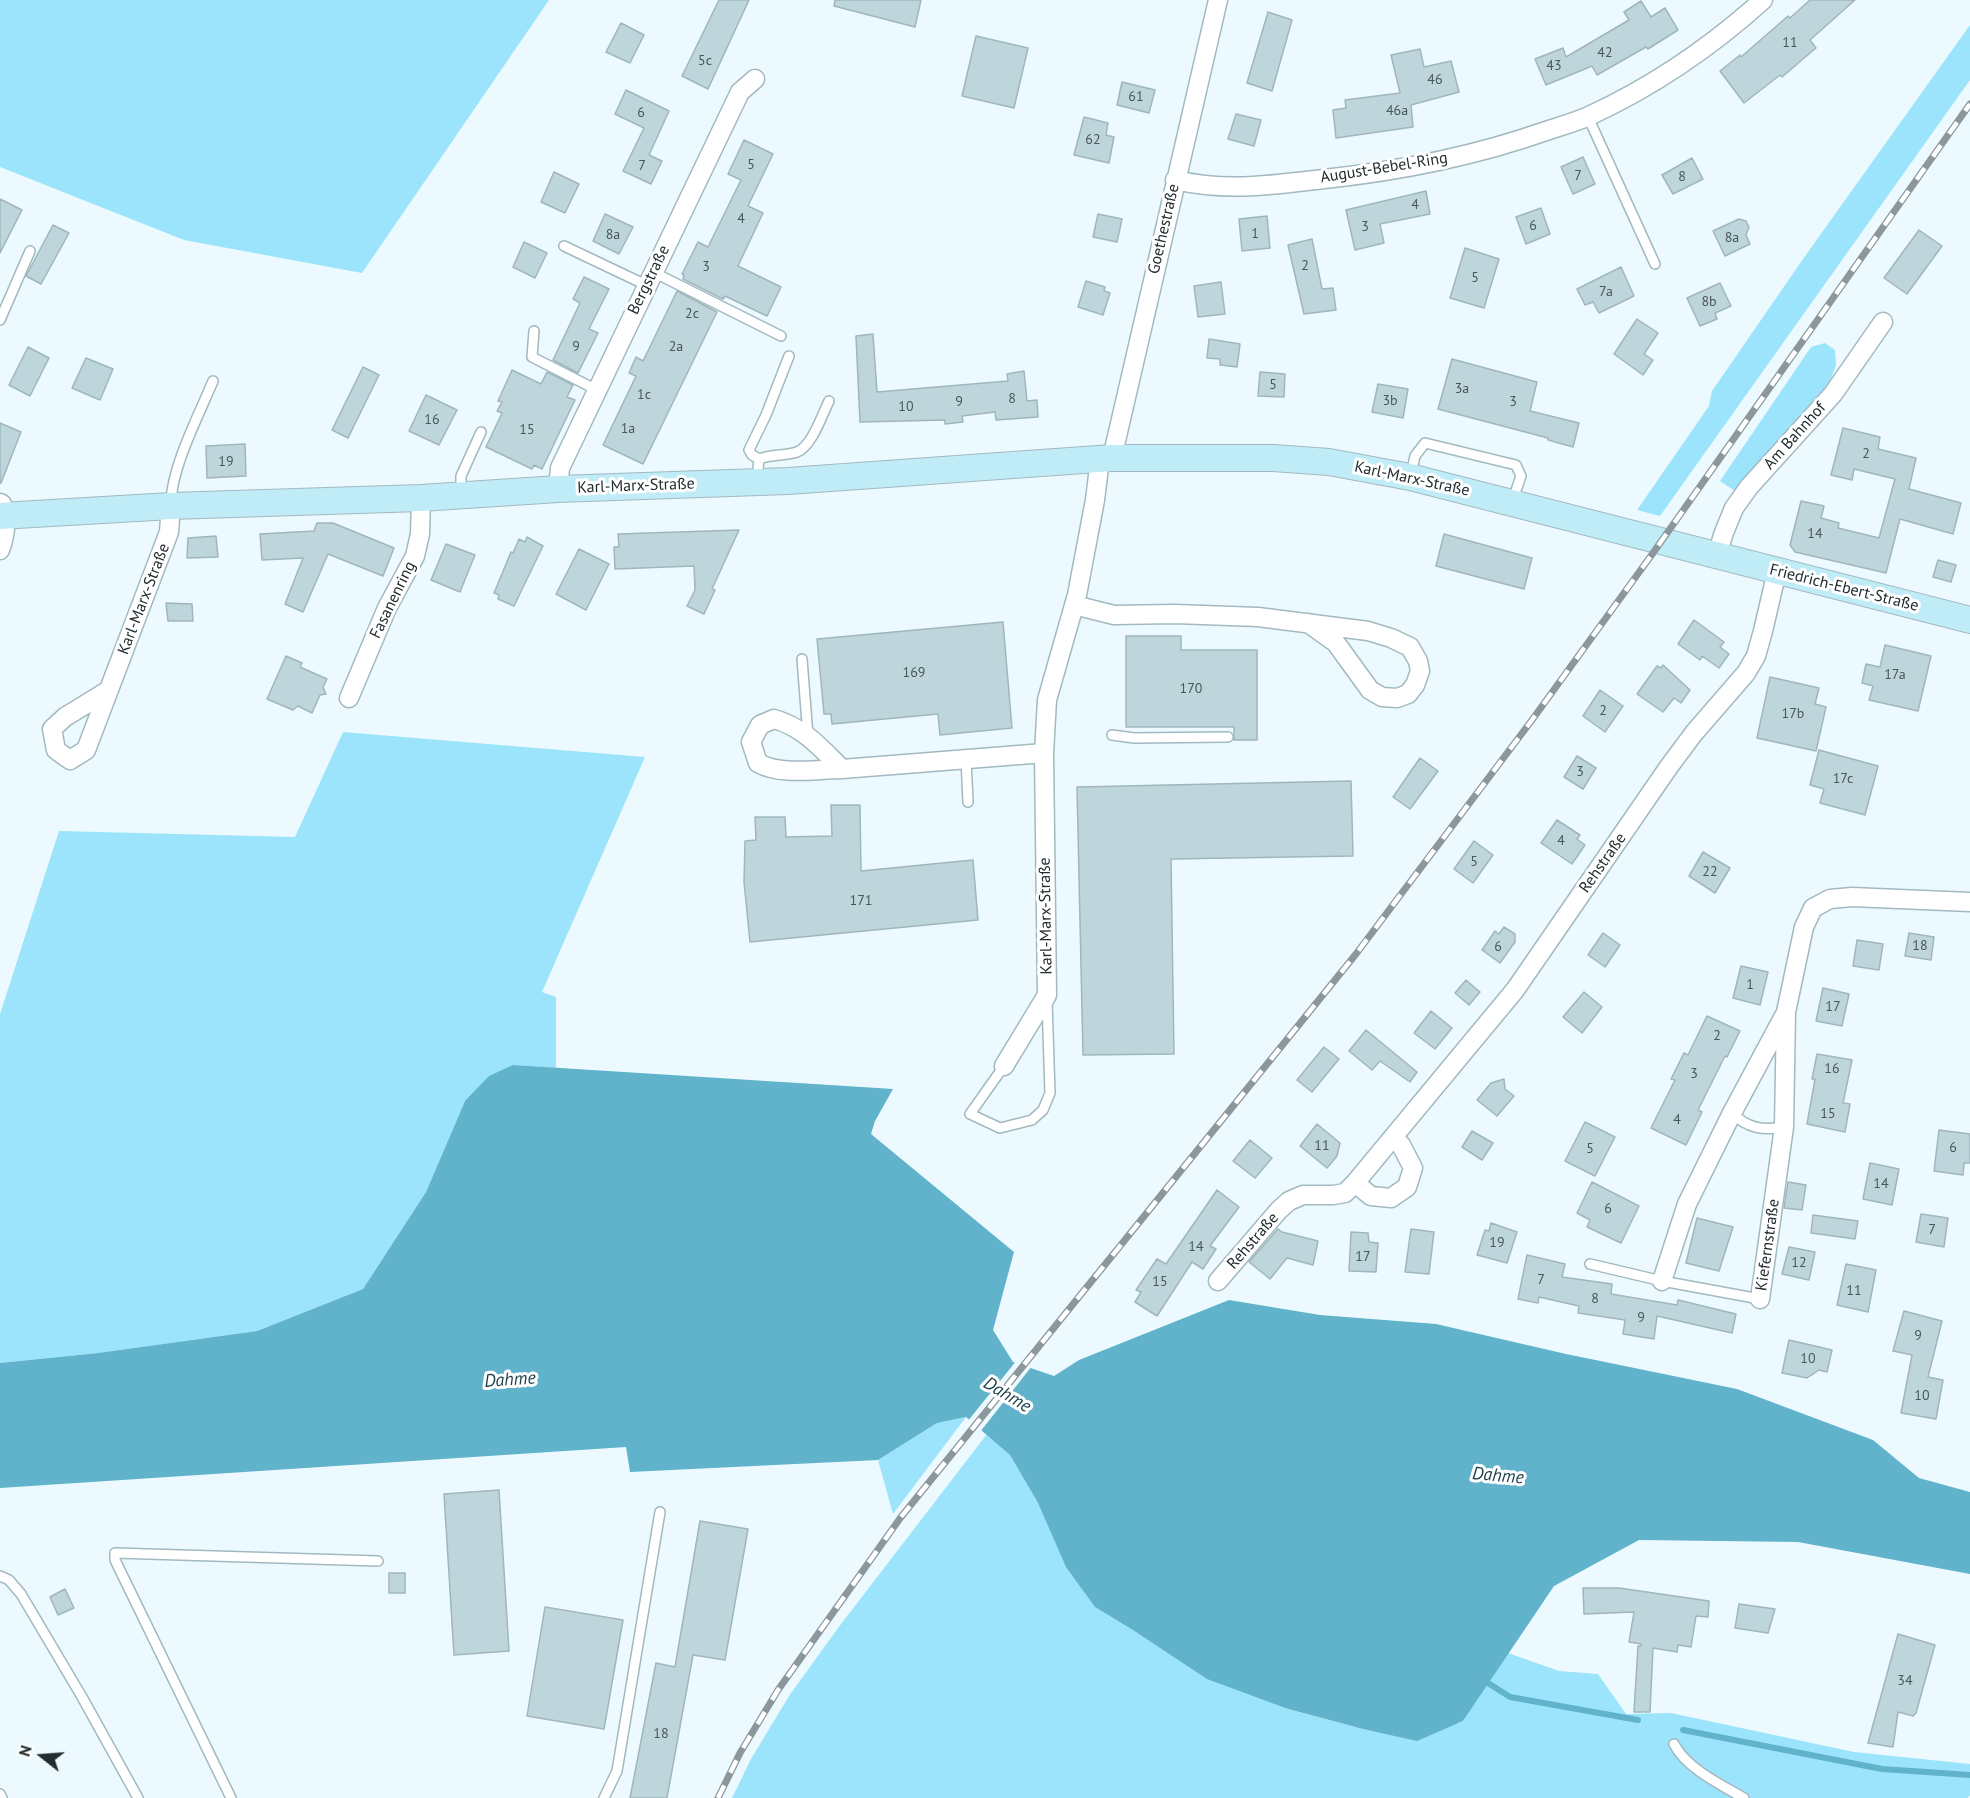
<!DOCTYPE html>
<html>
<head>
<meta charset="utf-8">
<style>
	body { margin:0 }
	#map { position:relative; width:1970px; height:1798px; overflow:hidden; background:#ecfaff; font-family:"PT Sans",sans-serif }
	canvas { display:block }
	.north { position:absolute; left:12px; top:1726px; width:60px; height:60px; -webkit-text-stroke:4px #fff; paint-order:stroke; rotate:287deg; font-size:16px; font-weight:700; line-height:24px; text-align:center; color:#232c2f }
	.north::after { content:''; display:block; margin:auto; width:21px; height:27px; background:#232c2f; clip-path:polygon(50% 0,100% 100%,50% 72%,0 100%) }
</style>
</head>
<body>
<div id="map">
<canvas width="1970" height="1798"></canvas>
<div class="north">N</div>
</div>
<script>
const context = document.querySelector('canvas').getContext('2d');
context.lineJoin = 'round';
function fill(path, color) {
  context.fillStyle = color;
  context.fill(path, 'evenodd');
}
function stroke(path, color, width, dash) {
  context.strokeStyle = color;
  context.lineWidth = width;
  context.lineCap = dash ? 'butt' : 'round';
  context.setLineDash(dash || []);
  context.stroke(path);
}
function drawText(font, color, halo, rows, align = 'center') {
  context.font = font + ' "PT Sans",sans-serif';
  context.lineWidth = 6;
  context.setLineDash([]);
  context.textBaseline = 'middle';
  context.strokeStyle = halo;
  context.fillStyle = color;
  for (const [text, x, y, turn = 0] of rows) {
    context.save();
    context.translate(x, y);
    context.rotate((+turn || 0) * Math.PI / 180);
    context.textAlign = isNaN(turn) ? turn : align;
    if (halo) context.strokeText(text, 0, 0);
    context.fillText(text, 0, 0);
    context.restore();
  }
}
const green = new Path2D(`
	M0,0H549L362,273L184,240L0,167Z
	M1970,25V80L1660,516L1637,510L1709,406L1712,391L1803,259Z
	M1825,343L1835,350L1836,365L1828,387L1735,491L1720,481L1811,347Z
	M343,732L645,757L542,992L556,997V1068L513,1065L465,1101L426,1192L363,1289L257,1331L98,1353L0,1363V1014L59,831L295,837Z
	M966,1417L893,1514L878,1460L937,1423Z
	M987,1434L1010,1455L1038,1503L1095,1607L1136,1632L1287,1709L1363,1729L1417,1740L1463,1721L1508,1653L1559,1671L1598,1674L1626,1714L1671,1713L1854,1752L1970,1764V1795L1968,1798H732L751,1759L789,1696L838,1628Z`);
const water = new Path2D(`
	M513,1065L893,1089L875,1121L871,1134L1014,1252L993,1330L1013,1362L1054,1376L1079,1360L1229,1300L1320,1315L1436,1324L1566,1354L1737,1389L1873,1440L1919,1478L1970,1492V1574L1798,1542L1639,1540L1554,1586L1463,1721L1417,1741L1363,1729L1288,1709L1207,1679L1136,1632L1095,1607L1066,1567L1038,1503L1010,1455L966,1417L937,1423L878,1460L630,1472L626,1447L0,1488V1363L98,1353L257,1331L363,1289L426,1192L465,1101L489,1076Z`);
const pier = new Path2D(`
	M1017,1360L1032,1366L980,1432L967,1422Z`);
const stream = new Path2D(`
	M1483,1677L1488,1683L1510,1697L1638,1720
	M1683,1730L1882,1769L1970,1775`);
const building = new Path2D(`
	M719,0H749L708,89L682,76Z
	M835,0H921L915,27L834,6Z
	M1810,0H1855L1810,40L1816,48L1782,77L1780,75L1744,103L1720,71L1740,55L1741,57L1788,16L1790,18Z
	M1641,1L1651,17L1665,8L1678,30L1648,49L1646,47L1597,75L1592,66L1546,85L1535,59L1563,48L1566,57L1629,20L1624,12Z
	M1268,12L1292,20L1272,91L1247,83Z
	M621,23L644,35L630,63L606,52Z
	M976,36L1028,48L1014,108L962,96Z
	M1420,49L1424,67L1451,61L1459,92L1411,105L1413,127L1336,138L1333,110L1346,108L1345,100L1400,93L1391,55Z
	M1122,82L1155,90L1149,113L1117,105Z
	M626,90L669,111L649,155L662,161L651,184L623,171L644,128L615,114Z
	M1236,114L1261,120L1254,146L1228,139Z
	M1084,117L1108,123L1106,135L1114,137L1109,163L1074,155Z
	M744,140L773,154L748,206L763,213L738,266L781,287L767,316L725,296L723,299L683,279L684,275L682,274L698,242L708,247L741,180L728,174Z
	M1583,157L1595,184L1573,194L1561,167Z
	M1692,158L1703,179L1673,194L1662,175Z
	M554,172L579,184L565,213L541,202Z
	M1426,191L1430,214L1380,224L1384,243L1355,250L1346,210Z
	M0,199L22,210L0,253Z
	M1541,208L1550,234L1526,244L1516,217Z
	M605,214L633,227L619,254L593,241Z
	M1098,214L1122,219L1117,242L1093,237Z
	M1267,216L1270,248L1242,251L1239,219Z
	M1739,219L1746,221L1749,227L1746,235L1750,244L1725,256L1713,231Z
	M53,225L69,233L41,284L26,276Z
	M1919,230L1942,246L1907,294L1884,278Z
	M1312,239L1322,289L1333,288L1336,310L1304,314L1288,245Z
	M524,242L547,253L535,278L513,267Z
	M1465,248L1499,259L1484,308L1450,298Z
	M1621,267L1634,296L1599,313L1593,302L1585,305L1577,289Z
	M584,277L609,289L589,329L598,333L578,373L553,360L580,303L573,299Z
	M1086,281L1105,287L1104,291L1110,293L1103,315L1078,307Z
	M1221,282L1225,314L1198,317L1194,286Z
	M1720,283L1731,306L1715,313L1717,319L1700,326L1687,298Z
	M677,291L717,312L643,464L603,445L636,376L629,373L636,357L643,361Z
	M1637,319L1658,333L1644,354L1653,360L1643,375L1614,354Z
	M873,334L877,392L1008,381L1007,374L1024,371L1027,401L1037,400L1038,417L996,420L995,412L962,416L963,422L945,424V420L860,422L856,336Z
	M1209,339L1240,344L1237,367L1220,365V359L1207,358Z
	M28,347L49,358L30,396L9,385Z
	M86,358L113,369L100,400L72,388Z
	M1452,359L1537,382L1530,411L1579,423L1573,447L1548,440V438L1438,409Z
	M363,367L379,375L348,438L332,430Z
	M512,370L541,384L547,372L573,385L567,397L575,400L542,469L534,465L532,469L486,447L502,413L497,411L502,402L498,401Z
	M1260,372L1285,374L1284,397L1258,396Z
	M1378,384L1408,389L1403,418L1372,412Z
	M426,395L457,410L439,445L409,431Z
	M0,423L21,432L1,483H0Z
	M1843,428L1880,437L1878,449L1916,458L1909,489L1961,503L1953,534L1900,519L1886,573L1795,552L1790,545L1801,501L1824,506L1821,518L1839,523L1838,528L1879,538L1895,479L1854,469L1852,480L1831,475Z
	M245,444L246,476L207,478L206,446Z
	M317,523H333L394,548L383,576L328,554L303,612L285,604L303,558L262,560L260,534L314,531Z
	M739,530L712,589L715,590L704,614L687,606L695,590L694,566L615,569L614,547H619L618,534Z
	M1444,534L1532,558L1524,589L1436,566Z
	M216,536L218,557L187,558L188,538Z
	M527,537L543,546L514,606L498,599L499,595L494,593L511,552L513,553L519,539L525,542Z
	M446,544L475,555L460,592L431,580Z
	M579,549L609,564L586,610L556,594Z
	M1938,560L1956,565L1951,582L1933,577Z
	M166,603L192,604L193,621H168Z
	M1694,620L1724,642L1720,647L1729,654L1719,668L1702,656L1700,660L1678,644Z
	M1003,622L1012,728L940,735L938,714L832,724L831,714H824L817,639Z
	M1126,636H1181V650H1257V740H1234V727H1126Z
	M1885,645L1931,656L1918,711L1869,700L1873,686L1862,683L1866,664L1880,667Z
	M286,656L302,663L300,667L327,679L323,687L326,694L320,695L312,713L298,706L293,710L267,699Z
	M1663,665L1690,690L1681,703L1674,698L1663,712L1637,694L1657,666L1661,668Z
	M1770,677L1819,688L1815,704L1826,707L1816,751L1757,738Z
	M1600,690L1623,706L1605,732L1583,716Z
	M1819,750L1878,766L1865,815L1820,803L1824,789L1810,785Z
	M1577,756L1596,768L1583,789L1564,777Z
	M1420,758L1438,771L1410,809L1393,797Z
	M1351,781L1353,856L1171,859L1174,1054L1083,1055L1077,787Z
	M831,805H860L861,871L973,860L978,920L750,942L744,882L745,841L756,840L755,817H785L786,837L832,836Z
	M1557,820L1580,835L1577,839L1585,845L1572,864L1541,843Z
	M1474,841L1493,855L1473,883L1454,869Z
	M1703,852L1730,868L1715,893L1689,876Z
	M1504,927L1515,934V942L1500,963L1482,950L1495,931L1499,934Z
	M1603,933L1620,945L1605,967L1588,955Z
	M1909,933L1934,937L1931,960L1905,956Z
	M1857,940L1883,944L1879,970L1853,966Z
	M1741,966L1768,972L1760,1005L1733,998Z
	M1466,980L1480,992L1469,1005L1455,993Z
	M1823,988L1849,994L1842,1026L1816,1021Z
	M1584,992L1602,1007L1582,1033L1563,1017Z
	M1431,1011L1452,1028L1435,1049L1414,1033Z
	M1707,1016L1740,1031L1727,1057L1725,1056L1698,1110L1702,1112L1686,1145L1651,1128L1675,1080L1671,1079L1684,1053L1688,1055Z
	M1366,1030L1417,1072L1410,1082L1380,1061L1372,1070L1349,1051Z
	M1324,1047L1339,1059L1312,1092L1297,1080Z
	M1817,1054L1852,1060L1843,1103L1850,1104L1845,1132L1807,1124L1815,1079H1812Z
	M1504,1079L1505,1089L1514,1096L1497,1116L1477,1100L1491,1083Z
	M1585,1122L1615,1137L1595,1176L1565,1161Z
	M1317,1124L1340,1143L1337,1156L1327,1168L1300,1146Z
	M1939,1130L1970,1134V1163H1964L1963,1175L1934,1171Z
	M1472,1131L1493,1143L1482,1160L1462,1147Z
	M1250,1140L1272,1158L1255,1178L1233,1161Z
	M1870,1163L1899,1169L1892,1205L1863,1199Z
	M1592,1182L1639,1206L1621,1243L1587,1227L1590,1220L1577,1213Z
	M1788,1182L1806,1185L1802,1210L1784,1208Z
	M1217,1190L1239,1207L1210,1246L1216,1249L1203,1269L1192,1262L1157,1316L1135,1302L1141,1292L1136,1290L1157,1259L1166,1264Z
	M1921,1214L1948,1218L1944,1247L1916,1242Z
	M1813,1215L1858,1221L1855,1239L1811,1233Z
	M1697,1218L1733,1227L1719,1271L1686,1263Z
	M1491,1223L1517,1232L1507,1263L1477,1255L1485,1230L1489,1231Z
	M1278,1229L1282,1232L1318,1241L1313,1265L1287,1258L1270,1279L1249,1262Z
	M1411,1229L1434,1232L1429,1274L1405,1272Z
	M1351,1232L1368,1233L1369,1242L1378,1243L1376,1272L1349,1271Z
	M1789,1247L1815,1252L1809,1280L1782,1274Z
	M1527,1255L1565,1264L1562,1277L1612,1284L1611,1294L1677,1305L1678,1300L1736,1314L1732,1333L1657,1316L1654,1339L1623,1334L1625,1320L1578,1313L1579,1306L1539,1297L1538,1303L1518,1299Z
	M1846,1264L1876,1270L1868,1312L1837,1305Z
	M1904,1311L1942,1321L1928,1377L1943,1380L1936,1419L1901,1413L1912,1355L1893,1351Z
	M1789,1340L1832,1350L1827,1372L1819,1370L1807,1378L1782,1373Z
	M499,1490L509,1651L454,1655L444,1494Z
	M700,1521L748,1529L725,1660L693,1655L667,1798H630L656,1663L675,1667Z
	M389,1573H405V1593H389Z
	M1583,1588H1619L1709,1601L1708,1617L1696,1616L1691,1647L1678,1645L1677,1652L1653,1648L1650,1712H1634L1638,1646H1641V1644L1629,1642L1634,1612L1584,1614Z
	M65,1589L74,1608L58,1615L50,1597Z
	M1739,1604L1775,1609L1768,1633L1735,1628Z
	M545,1607L623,1620L604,1729L527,1716Z
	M1898,1634L1935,1645L1916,1713L1913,1716L1898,1712L1893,1747L1868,1743Z`);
const lane = new Path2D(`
	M1588,117L1655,264
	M564,246L646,285
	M653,272L781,336
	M0,320L30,251
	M534,331L532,357L597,390
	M759,459L752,455L749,450L766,415L789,356
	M1411,474L1415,456L1425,443L1516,465L1521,476L1512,502
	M757,479L759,459C772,454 785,456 797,452C812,446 822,415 829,401
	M461,493V476L481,432
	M171,504C171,468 199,415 213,381
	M802,659L808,736
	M1112,735L1134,738L1228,737
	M966,759L968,802
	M1004,1066L970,1114L1000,1128L1032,1120L1043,1110L1050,1093L1047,1001
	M1732,1113C1747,1128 1763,1131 1784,1127
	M1590,1264L1662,1281L1760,1299
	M0,1576L9,1580L21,1594L82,1697L138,1798
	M1674,1744C1686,1768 1721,1785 1744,1798
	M0,1794L2,1798
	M231,1798L115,1560V1553L378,1561
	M604,1798L617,1771L660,1512`);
const street = new Path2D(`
	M1175,180C1227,192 1272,185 1324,179C1399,171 1475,156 1546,131C1561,126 1576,122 1589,116C1652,87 1712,46 1763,0
	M1112,458L1218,0
	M558,489L560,468L740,92L755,79
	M0,503L2,504C7,519 6,534 0,550
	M1717,556L1723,535L1734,508L1749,487L1833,394L1883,322
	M1074,605L1114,615L1175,614L1258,617L1368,631L1391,638L1410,647L1418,661L1420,671L1415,685L1408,694L1397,698L1382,697L1370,690L1336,643L1308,623
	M109,690L65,717L52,729L56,750L70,760L86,750L169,532L171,506
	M349,698L387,608L415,556L420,534L421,498
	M842,769C815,769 782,776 758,763L751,742L760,725L774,719C803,727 821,748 842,769L1044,753
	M1004,1066L1047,995L1044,753L1047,700L1077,595L1095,500L1100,459
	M1355,1183L1371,1196L1391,1198L1407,1187L1413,1168L1401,1145L1393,1137
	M1218,1281L1279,1210L1289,1201L1303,1195H1333L1345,1193L1355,1183L1515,990L1668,768L1694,733L1746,673L1756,656L1763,631L1777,571
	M1662,1281L1687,1204L1732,1113L1784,1016
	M1760,1299L1784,1127L1786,1012L1804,927L1813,908L1830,899L1852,897L1970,902`);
const secondary = new Path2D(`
	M0,516L171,506L421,498L558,489L788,481L1112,458H1273L1329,462L1410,477L1970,620`);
const rail = new Path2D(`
	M718,1798L740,1753L778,1690L901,1517L1356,954L1532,720L1653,553L1970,104`);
const numberNames = [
	["11",1790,43],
	["42",1605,53],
	["5c",705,61],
	["43",1554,66],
	["46",1435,80],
	["61",1136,97],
	["46a",1397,111],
	["6",641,113],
	["62",1093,140],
	["5",751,165],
	["7",642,166],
	["7",1578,176],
	["8",1682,177],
	["4",1415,205],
	["4",741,219],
	["6",1533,226],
	["3",1365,227],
	["1",1255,234],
	["8a",613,235],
	["8a",1732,238],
	["2",1305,266],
	["3",706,267],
	["5",1475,278],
	["7a",1606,292],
	["8b",1709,302],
	["2c",692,314],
	["9",576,347],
	["2a",676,347],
	["5",1273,385],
	["3a",1462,389],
	["1c",644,395],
	["8",1012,399],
	["3b",1390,401],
	["9",959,402],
	["3",1513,402],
	["10",906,407],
	["16",432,420],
	["1a",628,429],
	["15",527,430],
	["2",1866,454],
	["19",226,462],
	["14",1815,534],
	["169",914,673],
	["17a",1895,675],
	["170",1191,689],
	["2",1603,711],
	["17b",1793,714],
	["3",1580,772],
	["17c",1843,779],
	["4",1561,841],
	["5",1474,862],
	["22",1710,872],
	["171",861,901],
	["18",1920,946],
	["6",1498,947],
	["1",1750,985],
	["17",1833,1007],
	["2",1717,1036],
	["16",1832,1069],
	["3",1694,1074],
	["15",1828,1114],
	["4",1677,1120],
	["11",1322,1146],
	["6",1953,1148],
	["5",1590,1149],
	["14",1881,1184],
	["6",1608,1209],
	["7",1932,1230],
	["19",1497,1243],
	["14",1196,1247],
	["17",1363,1257],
	["12",1799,1263],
	["7",1541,1280],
	["15",1160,1282],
	["11",1854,1291],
	["8",1595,1299],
	["9",1641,1318],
	["9",1918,1336],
	["10",1808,1359],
	["10",1922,1396],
	["34",1905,1681],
	["18",661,1734]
];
const streetNames = [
	["August-Bebel-Ring",1384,168,-9],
	["Goethestraße",1164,229,-77],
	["Bergstraße",649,280,-64],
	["Am Bahnhof",1795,436,-48],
	["Karl-Marx-Straße",1412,479,12],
	["Karl-Marx-Straße",636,486,-2],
	["Friedrich-Ebert-Straße",1844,588,14],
	["Karl-Marx-Straße",144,599,-69],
	["Fasanenring",393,600,-64],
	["Rehstraße",1603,863,-55],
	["Karl-Marx-Straße",1046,916,-91],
	["Rehstraße",1253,1241,-49],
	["Kiefernstraße",1768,1245,-82]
];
const waterNames = [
	["Dahme",510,1380,-4],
	["Dahme",1007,1395,31],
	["Dahme",1498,1476,5]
];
fill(green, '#9ce4fb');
fill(water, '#61b2cb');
fill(pier, '#ecfaff');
stroke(stream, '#61b2cb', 6);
fill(building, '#bed5dc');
stroke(building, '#9fb6bd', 1.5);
stroke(lane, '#a2b9c0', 12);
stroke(street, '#a2b9c0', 21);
stroke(secondary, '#a2b9c0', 28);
stroke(lane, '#fff', 9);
stroke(street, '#fff', 18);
stroke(secondary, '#c0ecf7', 26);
stroke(rail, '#8b979b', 7);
stroke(rail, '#fff', 4.5, [14]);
drawText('14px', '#4a565a', null, numberNames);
drawText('16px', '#232c2f', '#fff', streetNames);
drawText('italic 18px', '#193f4a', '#fff', waterNames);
</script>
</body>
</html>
